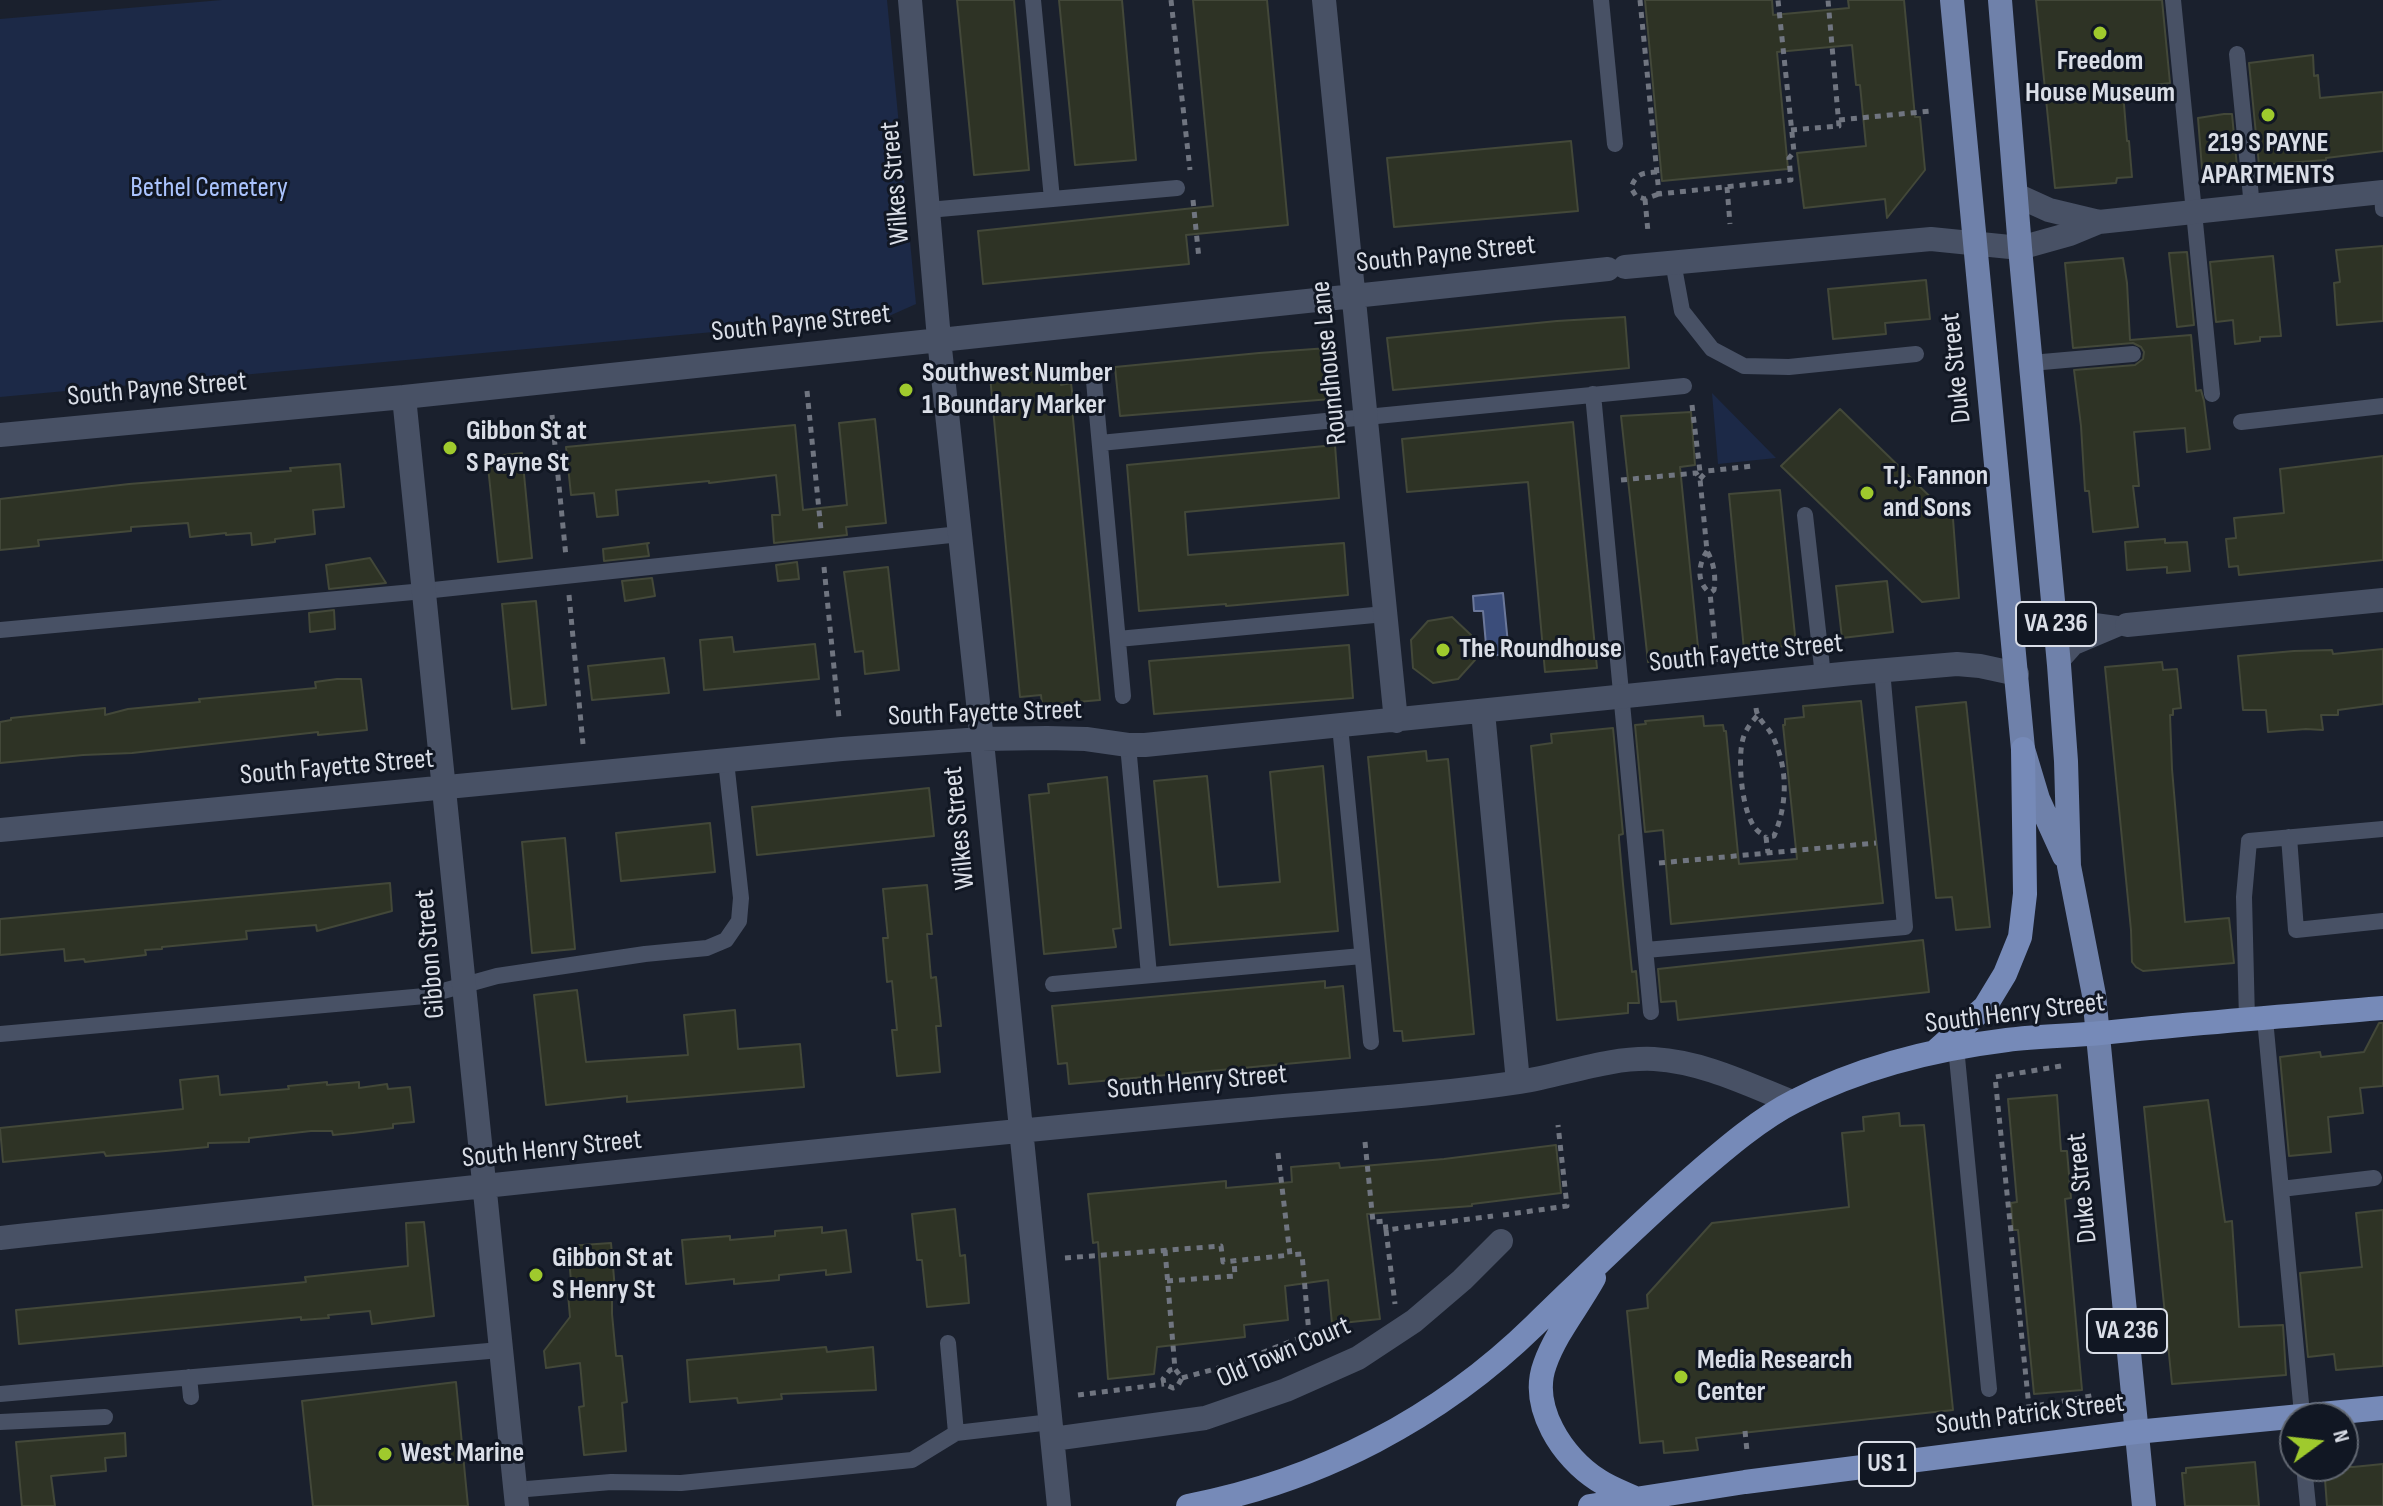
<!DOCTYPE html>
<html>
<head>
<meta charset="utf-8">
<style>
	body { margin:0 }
	#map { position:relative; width:2383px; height:1506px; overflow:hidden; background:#1a202d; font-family:"Sofia Sans Condensed",sans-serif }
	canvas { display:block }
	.north { position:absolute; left:2279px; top:1402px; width:80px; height:80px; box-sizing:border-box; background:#111723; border:2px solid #616771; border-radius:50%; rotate:75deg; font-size:22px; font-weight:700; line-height:32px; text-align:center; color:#dadee7 }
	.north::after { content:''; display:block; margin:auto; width:28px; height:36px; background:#9fca2d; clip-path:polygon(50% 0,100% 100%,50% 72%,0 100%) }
</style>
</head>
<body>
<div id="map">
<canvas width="2383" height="1506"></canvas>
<div class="north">N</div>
</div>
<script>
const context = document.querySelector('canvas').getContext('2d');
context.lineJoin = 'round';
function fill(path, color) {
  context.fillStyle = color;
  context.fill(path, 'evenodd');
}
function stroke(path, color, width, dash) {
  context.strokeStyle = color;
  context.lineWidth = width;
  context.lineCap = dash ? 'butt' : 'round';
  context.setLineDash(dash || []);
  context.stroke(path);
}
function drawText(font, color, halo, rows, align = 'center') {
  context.font = font + ' "Sofia Sans Condensed",sans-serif';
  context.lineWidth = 6;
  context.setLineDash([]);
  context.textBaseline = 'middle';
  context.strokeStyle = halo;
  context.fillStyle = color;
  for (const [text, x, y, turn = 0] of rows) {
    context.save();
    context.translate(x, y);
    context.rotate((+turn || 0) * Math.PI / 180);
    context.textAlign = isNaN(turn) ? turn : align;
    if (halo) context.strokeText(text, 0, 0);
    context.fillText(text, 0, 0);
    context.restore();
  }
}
const green = new Path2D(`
	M222,0H887L916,304L889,316L0,397V19Z
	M1712,393L1776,458L1718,464Z`);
const water = new Path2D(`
	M1503,593L1509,654L1487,656L1483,611H1474L1473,596Z`);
const building = new Path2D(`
	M957,0H1014L1029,170L974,175Z
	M1059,0H1122L1136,160L1075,165Z
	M1193,0H1267L1288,225L1186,235L1189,264L983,284L978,231L1213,206Z
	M1645,0H1772L1773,15L1849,8L1848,0H1904L1915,117H1920L1925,170L1887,218L1885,199L1804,208L1797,153L1866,146L1860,85H1856L1852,45L1777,52L1788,169L1662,181Z
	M2036,0H2162L2170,83L2129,88V92H2123L2127,141H2129L2132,177L2117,178L2116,183L2055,188Z
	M2313,55L2314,76L2318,75L2320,98L2383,92V151L2326,158V160L2259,165L2249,63Z
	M2224,114H2232L2237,167L2202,169L2198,118Z
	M1571,141L1578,211L1394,227L1387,158Z
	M2383,246V321L2337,325L2334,283L2340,282L2336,250Z
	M2187,252L2194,325L2177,327L2169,253Z
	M2273,256L2281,336L2260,337V341L2235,344L2233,320L2216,322L2210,262Z
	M2123,258L2127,283L2130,340L2191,335L2196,391L2201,390L2204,401L2210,449L2187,452L2185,428L2134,432L2139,486H2133L2138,527L2093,532L2089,491H2085L2081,426L2074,370L2135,365L2143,359L2144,352L2141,347L2133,343L2073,348L2065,263Z
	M1926,280L1930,319L1885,323L1886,334L1833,339L1828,289Z
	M1625,317L1629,368L1393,390L1387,338L1557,321Z
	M1328,348L1331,399L1120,416L1115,367L1259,353Z
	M1059,369L1061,385L1071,383L1074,408H1072L1100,700L1042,705L1041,695L1020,697L990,376Z
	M1840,409L1953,519L1959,598L1922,602L1781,466Z
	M1691,412L1695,465L1680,467L1699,657L1648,662L1621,416Z
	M875,419L886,523L846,527L847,535L774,543L772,515H780L776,475L709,483V481L616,490L618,515L597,517L594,493L571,495L566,447L795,425L803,510L847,505L839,423Z
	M1573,422L1597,668L1545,672L1528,482L1407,492L1402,439Z
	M1335,445L1339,498L1185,512L1188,555L1344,543L1348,595L1226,606V604L1139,611L1127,465Z
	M522,453L532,558L498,562L487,457Z
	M2383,456V560L2239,575L2238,566L2229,567L2226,539L2236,538L2234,518L2284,513L2280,469Z
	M340,464L344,507L313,510L315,534L275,539V542L252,545L251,533L226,535V533L190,537L188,523L131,527V531L38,540L39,546L0,550V499L129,484L291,471L290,468Z
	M1780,490L1796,645L1744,650L1729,494Z
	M2165,539V543L2187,542L2190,571L2167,573V567L2127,570L2125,542Z
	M649,543L647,544L649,556L604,561L603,549Z
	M370,558L386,583L329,589L326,565Z
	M797,562L799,579L778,581L776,565Z
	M888,567L899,670L865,674L863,651L855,652L844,572Z
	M652,578L655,596L625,601L622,581Z
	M1887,581L1893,632L1842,638L1836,586Z
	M536,601L546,705L512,709L502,604Z
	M334,610L335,629L310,632L309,613Z
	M1452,617L1471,635L1475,660L1458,679L1433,683L1413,668L1411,640L1428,621Z
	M732,637L734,652L815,644L819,679L704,690L700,640Z
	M1349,645L1353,698L1154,714L1149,661Z
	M2383,649V704L2338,710V715H2321L2323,730L2306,729L2268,732L2266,710H2243L2238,656L2294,651L2332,650L2333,654Z
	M664,658L669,693L592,700L588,666Z
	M2162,662L2163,670L2177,669L2181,708L2173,709V715H2170L2172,769L2185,922L2229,918L2234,963L2143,971L2136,967L2132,962L2131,930L2105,667Z
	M337,679H361L367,730L318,735V732L132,753L83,755L0,763V722L11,720V718L105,708V715L128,709L200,702L199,699L316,688L315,682Z
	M1861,701L1883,903L1671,924L1663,830L1645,832L1635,725L1646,724L1645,721L1703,716L1704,726L1723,725L1724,731H1726L1739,864L1797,859L1783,725H1785V719L1804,717L1803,706Z
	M1966,702L1990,927L1956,930L1952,897L1936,898L1916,707Z
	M1613,728L1623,834L1619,835V839L1623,884L1632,972L1636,971L1639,1003H1628V1013L1557,1020L1531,746L1552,743L1551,734Z
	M1426,751L1427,761L1448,759L1474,1034L1403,1041L1402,1031H1394L1368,757Z
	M1323,766L1338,931L1170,945L1154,781L1207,776L1218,887L1280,882L1270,772Z
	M1107,777L1121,928L1113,929L1116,947L1044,954L1029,795L1049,793L1048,784Z
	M929,788L934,836L757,855L752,807Z
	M710,823L715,872L621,881L616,833Z
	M565,838L575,949L532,953L522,842Z
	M390,883L392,911L317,931L316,925L246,931L247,939L162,947V949L145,950L146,955L85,962L84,959L65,961L64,949L0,955V919Z
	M927,885L932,934H927L929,955L931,978L936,977L941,1026H936L940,1072L897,1076L892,1030H897L892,981L887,982L883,938H888L883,889Z
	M1923,940L1929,992L1678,1020L1676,1001L1661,1002L1658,969Z
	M1325,981V988L1343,986L1350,1058L1069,1084L1067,1063L1058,1064L1052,1006Z
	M577,990L586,1062L688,1055L684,1015L735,1010L738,1049L800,1044L804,1087L627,1102V1096L546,1105L534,995Z
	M2379,1023H2383V1086L2360,1088L2363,1113L2328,1117L2331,1152L2289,1156L2280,1057L2320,1052L2321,1057L2364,1052Z
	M218,1076L220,1095L289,1089L288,1086L327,1082V1085L359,1082V1088L387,1084L388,1089L410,1087L414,1122L393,1124V1128L353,1133L333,1135L332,1131H311L249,1138V1142L208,1143V1147L166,1151L106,1156L104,1152L3,1162L0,1128L183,1109L180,1080Z
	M2057,1095L2061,1151H2067L2071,1198L2065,1199L2082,1390L2034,1394L2018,1230H2013L2011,1203L2017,1202L2008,1099Z
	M2208,1100L2225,1222L2232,1221L2239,1327L2283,1325L2286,1375L2172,1384L2144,1107Z
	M1899,1113L1900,1126L1924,1125L1953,1410L1696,1438L1698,1450L1664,1453L1663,1441L1640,1443L1627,1311L1648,1308L1647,1295L1712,1223L1849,1207L1842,1133L1864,1131L1863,1117Z
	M1556,1145L1561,1193L1472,1204V1206L1367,1214L1380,1319L1332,1324L1328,1280L1285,1286L1288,1320L1244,1325L1245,1337L1157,1347L1154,1374L1108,1379L1098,1242L1093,1243L1088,1194L1226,1181V1188L1292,1182L1291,1167L1339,1163L1340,1168L1444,1159Z
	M955,1209L960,1256L965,1255L969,1303L927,1307L922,1260H917L912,1214Z
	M2383,1210V1366L2336,1370L2334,1354L2308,1357L2300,1273L2362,1267L2356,1213Z
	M424,1222L434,1316L372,1324L370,1311L328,1315L329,1318L301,1320V1317L19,1344L16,1310L306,1282L305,1277L408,1266L406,1223Z
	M822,1227V1233L846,1230L851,1272L826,1275V1270L779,1275V1280L734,1284V1279L686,1284L682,1240L730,1236V1240L752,1238L775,1236V1231Z
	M611,1243L615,1290L612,1291V1314L616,1356H622L627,1402L622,1403L626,1451L584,1455L579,1407L584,1406L580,1363L546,1368L544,1351L570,1317L568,1294L572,1293L568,1246Z
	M826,1347L827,1352L873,1347L876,1390L781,1394L782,1399L738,1403L737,1398L690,1402L687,1360Z
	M456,1382L468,1506H313L302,1401Z
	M125,1433L126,1456L105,1458L106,1471L51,1476L55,1506H22L16,1442Z
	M2255,1462L2259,1506H2185L2182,1473H2186V1468Z
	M2383,1464V1506H2327L2324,1466L2353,1467Z`);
const path = new Path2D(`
	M1171,0L1190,170
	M1640,0L1659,194L1791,180L1789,158L1794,152L1778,0
	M1839,120L1931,111
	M1791,130L1839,126L1828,0
	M1657,172C1643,173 1636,173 1631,188L1636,196L1645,199L1659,194
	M1727,187L1730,224
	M1645,199L1648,232
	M1193,200L1199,259
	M807,391L821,530
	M1692,405L1700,472
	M552,415L566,557
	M1700,479L1707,471L1753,466
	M1621,480L1696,473L1700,479L1707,551C1714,563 1716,576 1714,590L1710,593L1717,662
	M1707,551C1698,565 1696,582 1710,593
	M824,567L839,718
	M569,595L583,744
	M1756,708C1757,720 1767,725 1772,735C1788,767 1788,803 1774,836L1766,837L1768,853
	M1757,716C1750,724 1744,732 1742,743C1738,764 1742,813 1756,829C1759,833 1763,834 1766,837
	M1659,863L1876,843
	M2061,1066L1995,1077L2029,1407L2097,1395
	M1365,1142L1373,1222L1385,1221L1386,1230L1493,1216
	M1278,1153L1290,1255L1302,1254L1309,1334L1315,1353
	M1503,1215L1567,1206L1558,1125
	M1386,1230L1395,1304
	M1165,1250L1175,1369L1182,1378L1177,1387L1173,1388L1164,1384L1163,1379L1170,1370L1175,1369
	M1065,1258L1221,1246L1223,1262L1290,1255
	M1167,1281L1235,1276L1234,1260
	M1182,1378L1237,1363L1309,1334L1327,1343
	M1078,1395L1164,1384
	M1745,1431L1747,1451`);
const service = new Path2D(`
	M1033,0L1052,199
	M1601,0L1615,144
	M2173,0L2212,394
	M2237,54L2252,207
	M2382,193L2383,209
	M928,210L1177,188
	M1673,262L1682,311L1712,349L1744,366L1789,367L1916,354
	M2031,363L2133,354
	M1094,381L1123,696
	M1593,394L1651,1012
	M2241,422L2383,406
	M1100,443L1684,386
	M1805,515L1823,676
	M2054,610L2087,620L2125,625
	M0,630L424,591L960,534
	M1118,639L1385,614
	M2059,665L2075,647L2127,625
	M1340,726L1371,1042
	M1128,745L1149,975
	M2289,837L2296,930L2383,921
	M1646,950L1905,927L1882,670
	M1053,984L1362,956
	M2265,1019L2302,1414
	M2247,1020L2244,897L2249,841L2383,829
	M0,1034L425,996L497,976L645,954L707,948L726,940L739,921L741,898L726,761
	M1956,1047L1989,1389
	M2281,1189L2374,1178
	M948,1343L956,1433
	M189,1377L191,1397
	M0,1394L500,1350
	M0,1422L105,1417
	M2304,1466L2308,1506
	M515,1490L611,1482L681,1483L912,1460L956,1433L1051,1422`);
const minor = new Path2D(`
	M910,0L939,339L979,712L1059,1506
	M1324,0L1396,721
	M2016,195L2049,210L2099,222L2383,192
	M1625,267L1931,239L2020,248L2070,234L2099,222
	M404,397C443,766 476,1136 517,1506
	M0,435L404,397L1608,269
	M2127,625L2383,600
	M1483,712L1518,1082
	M0,830L842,749L981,739L1047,738L1086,739L1128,745H1145L1852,673L1957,664L1980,666L2017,674
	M0,1238C413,1194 826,1148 1239,1110C1332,1101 1427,1096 1520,1082C1564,1075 1609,1057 1654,1059C1703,1062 1747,1084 1792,1102
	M1053,1439L1205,1418L1286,1390L1358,1358L1414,1321L1462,1280L1501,1241`);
const primary = new Path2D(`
	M1952,0L2023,749L2038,799L2064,856
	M2000,0L2020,248L2059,665L2066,761L2069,866L2094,995L2144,1506`);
const trunk = new Path2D(`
	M1937,1050L1985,1007L2005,974L2020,937L2025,894L2023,749
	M1594,1278C1578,1307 1556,1333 1545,1364C1529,1407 1563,1458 1598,1480C1610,1488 1624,1493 1637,1499
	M1188,1506C1319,1481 1440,1418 1535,1325C1589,1273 1641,1221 1697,1173C1726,1148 1761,1118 1795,1101C1861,1067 1934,1049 2007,1040C2038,1036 2070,1036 2101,1033C2195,1023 2289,1016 2383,1008
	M1590,1506L1745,1482L2136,1432L2383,1408`);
const markers = [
	[2100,33,8,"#9fca2d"],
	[2268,115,8,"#9fca2d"],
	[906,390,8,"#9fca2d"],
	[450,448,8,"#9fca2d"],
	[1867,493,8,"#9fca2d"],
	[1443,650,8,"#9fca2d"],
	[536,1275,8,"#9fca2d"],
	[1681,1377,8,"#9fca2d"],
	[385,1454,8,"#9fca2d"]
];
const shields = [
	[2056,624,80],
	[2127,1331,80],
	[1887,1464,56]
];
const shieldNames = [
	["VA 236",2056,624],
	["VA 236",2127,1331],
	["US 1",1887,1464]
];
const poiNames = [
	["Freedom",2100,62,"center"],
	["House Museum",2100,94,"center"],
	["219 S PAYNE",2268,144,"center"],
	["APARTMENTS",2268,176,"center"],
	["Southwest Number",922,374],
	["1 Boundary Marker",922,406],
	["Gibbon St at",466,432],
	["S Payne St",466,464],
	["T.J. Fannon",1883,477],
	["and Sons",1883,509],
	["The Roundhouse",1459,650],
	["Gibbon St at",552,1259],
	["S Henry St",552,1291],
	["Media Research",1697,1361],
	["Center",1697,1393],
	["West Marine",401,1454]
];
const streetNames = [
	["Wilkes Street",896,183,-95],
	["South Payne Street",1446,255,-6],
	["South Payne Street",801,324,-6],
	["Roundhouse Lane",1330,363,-96],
	["Duke Street",1957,368,-96],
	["South Payne Street",157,390,-5],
	["South Fayette Street",1746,654,-6],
	["South Fayette Street",985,714,-2],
	["South Fayette Street",337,768,-5],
	["Wilkes Street",960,828,-96],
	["Gibbon Street",431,954,-95],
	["South Henry Street",2015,1014,-7],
	["South Henry Street",1197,1083,-5],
	["South Henry Street",552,1150,-6],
	["Duke Street",2083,1188,-96],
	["Old Town Court",1284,1353,-23],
	["South Patrick Street",2030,1415,-7]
];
const parkNames = [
	["Bethel Cemetery",209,189]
];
fill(green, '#1c2947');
fill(water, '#3b4d7a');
stroke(water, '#6b789b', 2);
fill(building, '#2e3325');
stroke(building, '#434839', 2);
stroke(path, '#707580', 5, [6, 6]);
stroke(service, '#485165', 16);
stroke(minor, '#485165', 24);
stroke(primary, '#6f81aa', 24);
stroke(trunk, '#768ab8', 24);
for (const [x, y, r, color] of markers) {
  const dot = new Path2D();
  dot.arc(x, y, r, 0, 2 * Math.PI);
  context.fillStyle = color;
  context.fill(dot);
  stroke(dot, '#111723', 3);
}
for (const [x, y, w] of shields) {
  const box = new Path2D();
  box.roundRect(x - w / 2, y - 22, w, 44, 6);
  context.fillStyle = '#111723';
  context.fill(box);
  stroke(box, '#dadee7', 2);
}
drawText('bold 26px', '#dadee7', null, shieldNames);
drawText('bold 28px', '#dadee7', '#111723', poiNames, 'left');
drawText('28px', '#dadee7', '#111723', streetNames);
drawText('28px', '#abc4fe', '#111723', parkNames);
</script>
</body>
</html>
